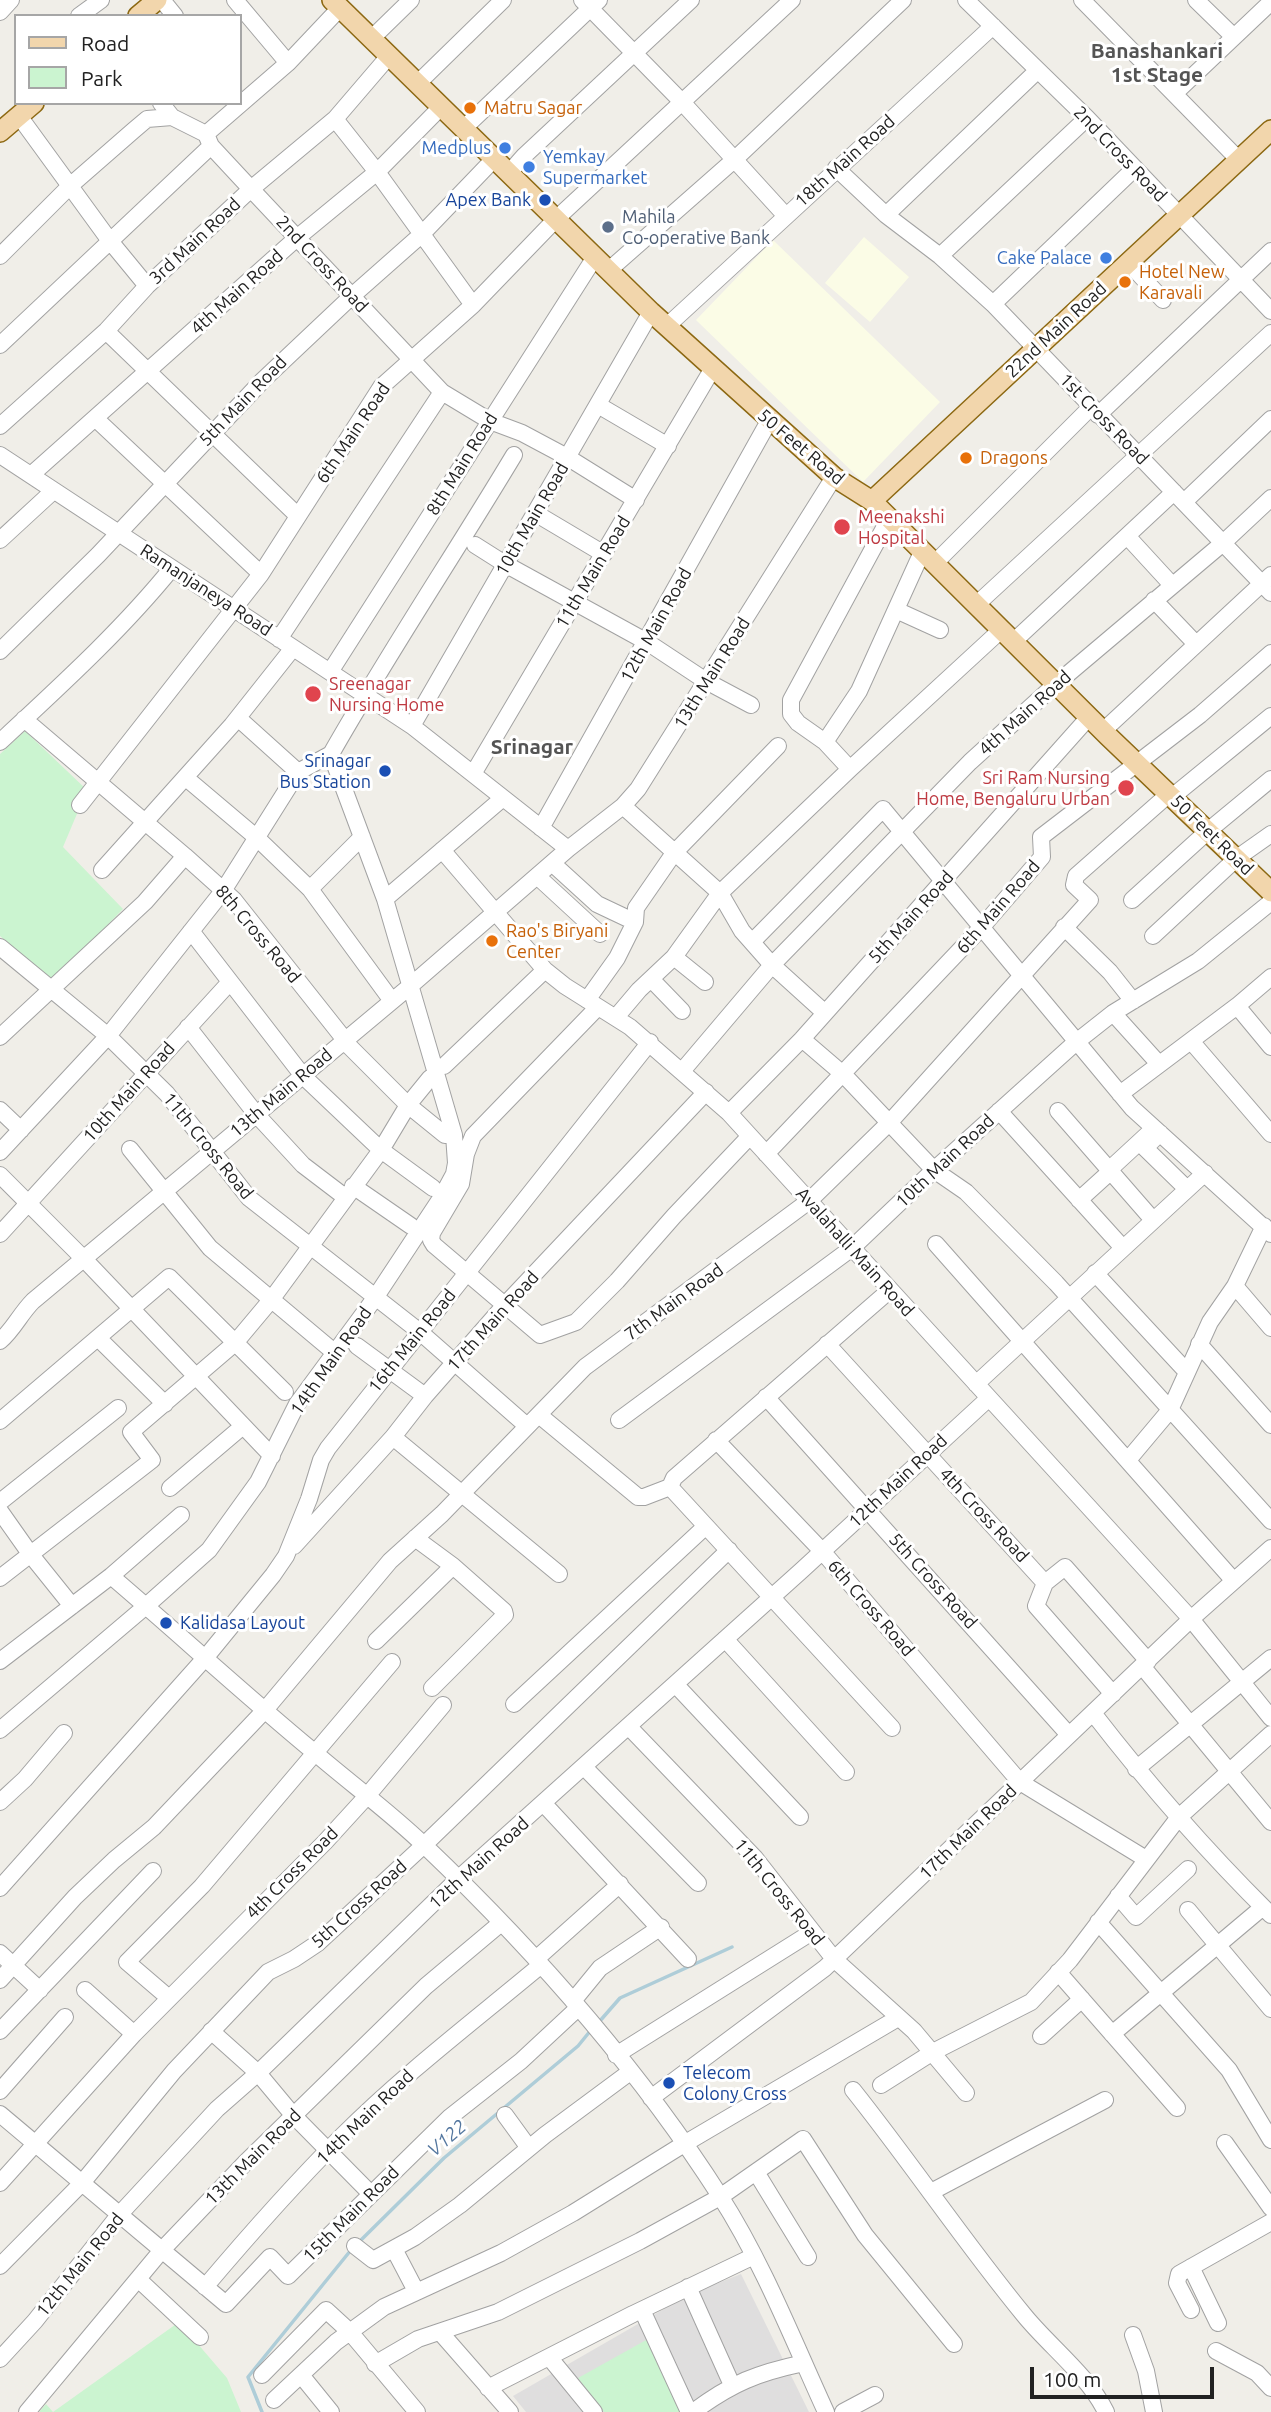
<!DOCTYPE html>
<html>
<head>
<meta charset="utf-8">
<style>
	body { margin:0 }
	#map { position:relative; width:1271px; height:2412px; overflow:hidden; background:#f0eee8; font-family:Ubuntu,sans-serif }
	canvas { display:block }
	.legend { position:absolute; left:14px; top:14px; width:228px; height:91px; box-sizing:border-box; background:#fff; border:2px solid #a6a6a6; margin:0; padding:9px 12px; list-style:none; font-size:21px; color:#212121 }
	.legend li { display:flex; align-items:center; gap:14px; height:35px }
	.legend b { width:35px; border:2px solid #a6a6a6 }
	.scale { position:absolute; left:1030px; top:2367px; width:184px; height:32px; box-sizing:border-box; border:4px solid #212121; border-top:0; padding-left:9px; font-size:21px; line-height:24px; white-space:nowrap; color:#212121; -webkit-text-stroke:5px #fff; paint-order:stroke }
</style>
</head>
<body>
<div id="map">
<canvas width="1271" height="2412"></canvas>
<ul class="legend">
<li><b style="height:9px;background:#f2d6ac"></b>Road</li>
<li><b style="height:19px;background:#cbf4d0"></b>Park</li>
</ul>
<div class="scale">100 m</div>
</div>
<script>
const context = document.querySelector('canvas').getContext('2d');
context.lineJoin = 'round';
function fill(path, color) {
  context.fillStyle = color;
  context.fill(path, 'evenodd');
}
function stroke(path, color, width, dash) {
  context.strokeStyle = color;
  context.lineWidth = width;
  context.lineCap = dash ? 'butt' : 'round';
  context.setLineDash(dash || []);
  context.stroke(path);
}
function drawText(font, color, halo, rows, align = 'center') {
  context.font = font + ' Ubuntu,sans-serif';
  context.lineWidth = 6;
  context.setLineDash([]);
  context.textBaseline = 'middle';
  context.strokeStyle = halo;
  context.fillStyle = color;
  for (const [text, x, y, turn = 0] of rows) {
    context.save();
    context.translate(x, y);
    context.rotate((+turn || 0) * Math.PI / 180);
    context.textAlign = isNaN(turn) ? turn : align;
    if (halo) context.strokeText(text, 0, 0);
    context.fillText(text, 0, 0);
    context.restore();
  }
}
const residential = new Path2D(`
	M741,2274L809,2412H526L513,2396L690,2294Z`);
const education = new Path2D(`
	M864,237L909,277L870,322L825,283Z
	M773,240L940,402L863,482L696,320Z`);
const park = new Path2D(`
	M25,731L87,790L63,847L123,909L52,982L0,936V754Z
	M179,2322L227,2378L241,2412H39L46,2404L53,2412Z
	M648,2339L680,2412H604L578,2378Z`);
const stream = new Path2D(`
	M599,2022L620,1998L732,1947
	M359,2242L444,2158L578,2046L591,2030
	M262,2412L248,2377L351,2250`);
const minor = new Path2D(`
	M162,0L175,16
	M235,0L288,63
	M582,0L682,102L785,215
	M966,0L1087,118L1271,311
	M1082,0L1239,160
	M1196,0L1234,37
	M0,12L11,0
	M79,16L101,0
	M371,39L411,0
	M417,84L503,0
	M1175,93L1271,2
	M161,103L172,117L206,134L211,146L251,189L442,392L490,421L522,433L567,457L636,500
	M19,116L110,241L147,286
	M335,119L377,172L473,305
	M463,129L599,0
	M206,134L288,63L340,8
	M836,168L886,215L940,256L993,304L1271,593
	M509,173L524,156L691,0
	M886,215L1037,71
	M0,256L71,185L134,130L147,119L172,117
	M940,256L1087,118
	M1129,263L1163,300
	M609,270L734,160L903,0
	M993,304L1134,169
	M667,326L993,26
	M106,331L298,516
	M0,345L211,146
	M598,405L668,446
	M1098,415L1271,251
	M96,419L261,574
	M0,426L106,331L147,286L251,189L335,119L389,56
	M0,455L412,726L568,849L409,987L33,1301C20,1314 14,1329 0,1341
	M31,475L298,237L377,172L441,107
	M1184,502L1271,419
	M535,513L604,554
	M1127,536L1172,585
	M0,540L50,494L52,489
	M475,545L505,564L647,642L706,681L751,705
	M935,563L1091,407
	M1154,600L1196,644
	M976,605L1271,333
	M896,610L940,630
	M279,639L442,392
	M1013,642L1174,492
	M0,651L98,555L263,380L352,296L421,235L494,159
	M330,672L595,257
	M238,718L298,772
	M24,719L185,856L234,900L341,1035L344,1041L408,1105L445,1135
	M412,726L651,312
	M1103,731L1271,575
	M0,742C59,687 121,631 172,568
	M825,742L859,691L922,552
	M850,769L825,742L798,723L791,714V700L889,519
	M473,774L713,368
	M186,778L257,838L310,889L392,1001
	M1172,797L1271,716
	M80,805L261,574L381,387L473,305L556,219L792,0
	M623,806L720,893L742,931L772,965L825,1013
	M541,828L769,421
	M568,849L623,806L638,789L834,477
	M442,850L545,970L565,986L630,1027L729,1113L1191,1619L1271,1718
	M552,863L597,904L635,922
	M102,870L232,725L293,648
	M537,876L600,934
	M310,889L362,837
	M385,899L503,798
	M1132,900L1208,831L1271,779
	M1064,927L1110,972L1133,1001
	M191,931L303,1076L381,1150L433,1188
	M1153,936L1237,858L1271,834
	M752,942L883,809L1132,1108L1271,1234
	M0,947L108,1036L167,1094L249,1198L420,1332L527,1426
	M674,957L705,982
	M651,979L682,1011
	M587,1000L617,958L635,922L636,908L674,853L778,746
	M1237,1006L1271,1047
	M598,1007L473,1136L466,1154L461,1184L432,1233L431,1240L434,1245L540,1335L576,1322L617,1281L674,1216L750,1136
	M1113,1013L1159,1064
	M617,1016L639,990L674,957L720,893L850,769L1001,630
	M188,1027L256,1114L303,1165L345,1197
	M0,1037L145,902L185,856
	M802,1039L844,1075L934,1170L966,1192L1056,1283L1271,1521
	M1191,1041L1271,1134
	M444,1066L545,970
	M683,1070L772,965L970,762L1056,684L1223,543L1271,498
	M1120,1094L1237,1006L1271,977
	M0,1110L21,1130
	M999,1111L1123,1248
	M1058,1111L1153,1220
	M729,1113L802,1039L1089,717
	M1160,1133L1145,1148L1187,1189
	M130,1149L210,1248L334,1352
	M0,1152L108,1036L223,891L298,772L331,754
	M766,1154L981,928L1042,857L1041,837L1200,715L1271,653
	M1110,1169L1149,1133
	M0,1175L84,1259L272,1456
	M353,1186L411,1226
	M1079,1200L1111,1171
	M0,1234L230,982
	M936,1244L1234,1581
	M1095,1273L1187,1372
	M1235,1286L1271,1328
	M890,1290L674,1478L670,1487L892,1728
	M98,1338L165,1404
	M827,1344L1045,1583L1036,1606L1113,1694
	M1199,1344L1271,1425
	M357,1346L425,1396
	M976,1384L1205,1173
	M766,1397L1069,1735
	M539,1415L638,1497H644L670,1487
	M619,1420L852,1248L934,1170L1075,1043L1113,1013L1198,961L1271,902
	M0,1421L169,1277L285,1392
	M393,1437L559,1574
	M716,1440L822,1551L1020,1782L1146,1859
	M1128,1460L1170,1410L1210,1322L1235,1286L1264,1226
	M170,1488L243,1426
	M0,1502L118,1408
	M0,1511L31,1555L72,1606
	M415,1538L453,1566L504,1611L505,1615L432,1688
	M294,1546L393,1437L425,1396L504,1306L706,1092
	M111,1576C179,1634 245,1695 314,1752C351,1784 390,1812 425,1846C535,1951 638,2068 720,2196C763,2263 793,2340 826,2412
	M0,1578L152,1460L131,1432L235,1343L271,1300L381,1150L408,1105L430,1078
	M1045,1583L1065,1567L1148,1661
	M725,1639L846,1772
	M376,1641L453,1566
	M0,1661L111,1576L181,1515
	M1142,1666L1271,1822
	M675,1684L800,1817
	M514,1704L706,1526
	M1093,1713C1148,1784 1207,1852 1271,1915
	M629,1727L755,1858L834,1959L914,2031L966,2093
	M0,1730L146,1606L209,1550L258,1482L297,1404L375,1298L441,1198L454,1174L456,1163L454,1135L385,899L331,754C389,652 454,555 514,455
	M584,1767L698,1883
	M1136,1769L1271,1658
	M0,1802L25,1779L64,1733
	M544,1804L688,1959
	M0,1888L206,1657L273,1575L286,1556L309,1499L321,1460L328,1448L650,1042
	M1118,1896L1136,1917L1188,1869
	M1188,1910L1271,2009
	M1098,1922L1229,2070L1271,2140
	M0,1953L40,1990
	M536,1959L620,1884
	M1058,1972L1177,2108
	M0,1980L75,1897L114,1860L154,1827L265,1710L390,1561L442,1514L585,1367L809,1201L890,1122L1090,900L1074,885L1076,876L1169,794
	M85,1990L134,2034
	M169,1998L127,1962L202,1886L392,1662
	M573,2001L600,1968L661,1927
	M0,2031L153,1871
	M211,2031L258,2073L293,2115L371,2194
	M1112,2034L1263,1907
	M1041,2036L1082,1999
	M616,2055L812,1932
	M881,2085L933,2052L1031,2002L1070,1960L1179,1817L1271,1734
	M853,2090C912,2164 964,2242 1024,2315C1049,2346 1088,2375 1106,2412
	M0,2091L65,2017
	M651,2098L825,1968L1191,1619L1271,1548
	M0,2114L226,2304L270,2257L288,2276L450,2117L521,2061L578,2008
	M505,2115L529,2148
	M1225,2143L1271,2208
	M756,2172L808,2257
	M0,2183L134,2034L325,1842L367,1796L443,1705
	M931,2192L1105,2100
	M355,2246L373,2260L415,2237L460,2205L545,2135L630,2072
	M394,2249L416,2291
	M0,2266L82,2183L174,2071L268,1972L294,1959L318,1943L424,1845L729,1550
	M1191,2267L1218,2323
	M138,2279L200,2337
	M205,2287C249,2235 294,2184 342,2136C404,2074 474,2021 541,1965
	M688,2287L732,2385
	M642,2310L689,2412
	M1191,2310L1177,2283L1179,2274L1271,2222
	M440,2332L510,2412
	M1133,2335L1146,2371L1154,2412
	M1216,2351L1257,2373L1271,2388
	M549,2357L594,2412
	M0,2359L35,2321L119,2215L217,2109L258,2073L458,1879L802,1570L989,1398
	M375,2364L418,2339L498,2312L640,2241L720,2197L803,2139L865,2235L954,2344
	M262,2375L326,2310L350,2332L417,2412
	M301,2375L331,2412
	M488,2388L633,2314L754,2256
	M274,2400L336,2342L384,2307L501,2253L573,2213L684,2144L898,2018
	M27,2412L162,2250L245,2163L426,1986L501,1923
	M693,2412C732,2383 757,2373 804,2363
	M843,2412L875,2395`);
const major = new Path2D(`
	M332,0L651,312L834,477L872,501L1108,736L1271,892
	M138,16L157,0
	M0,132L34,103
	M872,501L1271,130`);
const markers = [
	[470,108,7,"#e8710a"],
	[505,148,7,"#3f7fe0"],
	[529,167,7,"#3f7fe0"],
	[545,200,7,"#1a4fb4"],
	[608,227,7,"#5c6f8a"],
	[1106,258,7,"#3f7fe0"],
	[1125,282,7,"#e8710a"],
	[966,458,7,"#e8710a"],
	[842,527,9,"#e0444e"],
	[313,694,9,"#e0444e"],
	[385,771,7,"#1a4fb4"],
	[1126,788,9,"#e0444e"],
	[492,941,7,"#e8710a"],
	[166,1623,7,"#1a4fb4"],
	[669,2083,7,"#1a4fb4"]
];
const foodNames = [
	["Matru Sagar",484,108],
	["Hotel New",1139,272],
	["Karavali",1139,293],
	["Dragons",980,458],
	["Rao's Biryani",506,931],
	["Center",506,952]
];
const shopNames = [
	["Medplus",491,148],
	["Yemkay",543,157,"left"],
	["Supermarket",543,178,"left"],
	["Cake Palace",1092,258]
];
const streetNames = [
	["2nd Cross Road",1120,154,46],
	["18th Main Road",845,161,-42],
	["3rd Main Road",195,241,-43],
	["2nd Cross Road",322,264,47],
	["4th Main Road",237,292,-42],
	["22nd Main Road",1056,330,-43],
	["5th Main Road",243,401,-46],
	["1st Cross Road",1104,419,46],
	["6th Main Road",353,433,-56],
	["50 Feet Road",801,447,40],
	["8th Main Road",462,464,-58],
	["10th Main Road",532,519,-60],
	["11th Main Road",593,572,-59],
	["Ramanjaneya Road",206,590,33],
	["12th Main Road",656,625,-61],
	["13th Main Road",712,673,-58],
	["4th Main Road",1025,713,-42],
	["50 Feet Road",1212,835,44],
	["6th Main Road",998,907,-49],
	["5th Main Road",911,917,-48],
	["8th Cross Road",258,934,50],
	["10th Main Road",129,1092,-48],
	["13th Main Road",281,1093,-40],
	["11th Cross Road",208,1146,51],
	["10th Main Road",945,1161,-43],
	["Avalahalli Main Road",855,1252,48],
	["7th Main Road",674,1302,-36],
	["17th Main Road",493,1321,-48],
	["16th Main Road",412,1341,-51],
	["14th Main Road",331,1361,-55],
	["12th Main Road",898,1481,-43],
	["4th Cross Road",984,1515,47],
	["5th Cross Road",933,1581,48],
	["6th Cross Road",871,1608,49],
	["17th Main Road",968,1832,-44],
	["12th Main Road",479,1863,-42],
	["4th Cross Road",292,1873,-45],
	["11th Cross Road",779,1892,51],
	["5th Cross Road",359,1904,-42],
	["14th Main Road",365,2117,-44],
	["13th Main Road",253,2157,-45],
	["15th Main Road",351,2214,-45],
	["12th Main Road",80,2265,-51]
];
const transitNames = [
	["Apex Bank",531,200],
	["Srinagar",371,761],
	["Bus Station",371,782],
	["Kalidasa Layout",180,1623,"left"],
	["Telecom",683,2073,"left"],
	["Colony Cross",683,2094,"left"]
];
const serviceNames = [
	["Mahila",622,217],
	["Co-operative Bank",622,238]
];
const healthNames = [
	["Meenakshi",858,517],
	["Hospital",858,538],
	["Sreenagar",329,684],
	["Nursing Home",329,705],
	["Sri Ram Nursing",1110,778,"right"],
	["Home, Bengaluru Urban",1110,799,"right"]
];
const waterNames = [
	["V122",447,2138,-41]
];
const quarterNames = [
	["Banashankari",1157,51],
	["1st Stage",1157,75],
	["Srinagar",532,747]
];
fill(residential, '#dfdede');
fill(education, '#fbfce6');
fill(park, '#cbf4d0');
stroke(stream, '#aecdd8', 3.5);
stroke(minor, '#a2a2a2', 18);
stroke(major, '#8c6812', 22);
stroke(minor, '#fff', 16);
stroke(major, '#f2d6ac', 19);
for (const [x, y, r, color] of markers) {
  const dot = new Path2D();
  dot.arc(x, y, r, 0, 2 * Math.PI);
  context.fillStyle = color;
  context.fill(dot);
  stroke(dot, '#fff', 2.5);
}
drawText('18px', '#c56008', '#fff', foodNames, 'left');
drawText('18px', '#366cbe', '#fff', shopNames, 'right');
drawText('18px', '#212121', '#fff', streetNames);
drawText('18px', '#164399', '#fff', transitNames, 'right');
drawText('18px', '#4e5e75', '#fff', serviceNames, 'left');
drawText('18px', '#be3a42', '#fff', healthNames, 'left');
drawText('italic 19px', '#54779f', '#fff', waterNames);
drawText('bold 21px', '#545454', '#fff', quarterNames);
</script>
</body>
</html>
